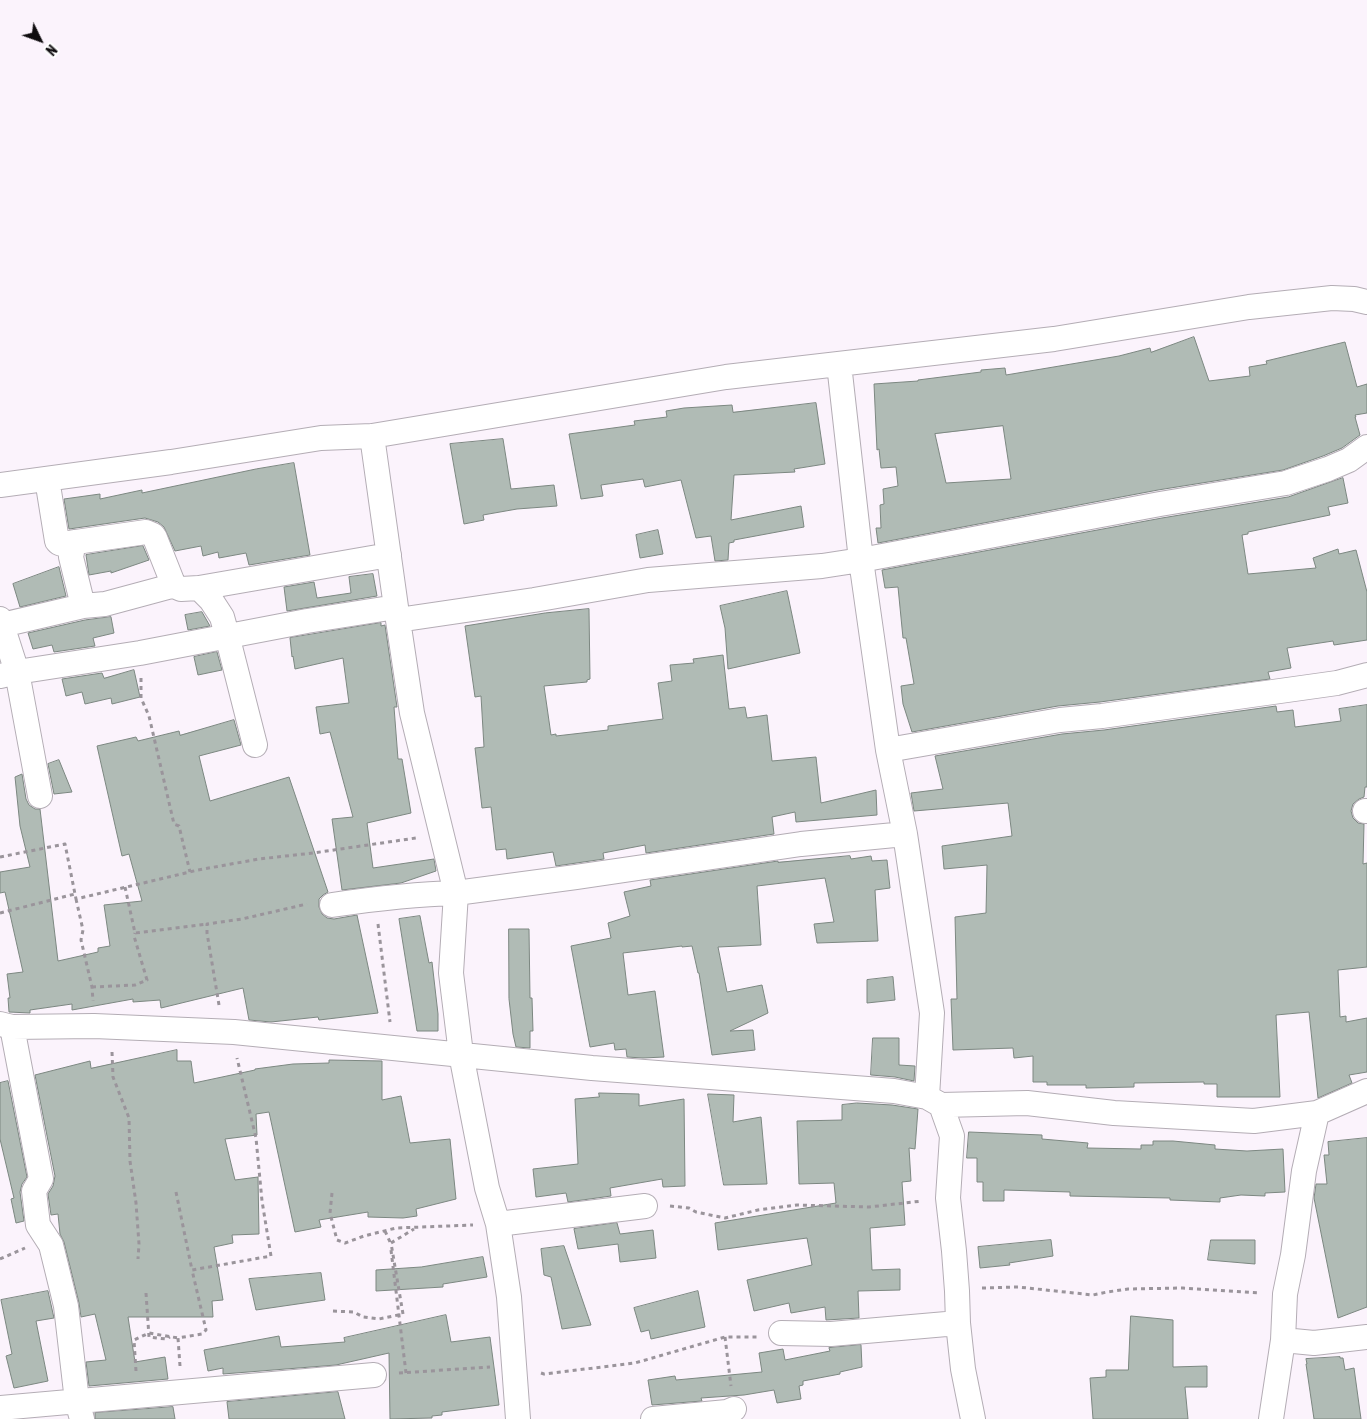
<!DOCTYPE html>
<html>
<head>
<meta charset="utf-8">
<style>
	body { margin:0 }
	#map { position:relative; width:1367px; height:1419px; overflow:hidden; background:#fbf3fc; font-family:"Asap Condensed",sans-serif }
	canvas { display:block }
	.north { position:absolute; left:15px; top:15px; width:50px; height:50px; -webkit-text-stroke:4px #fff; paint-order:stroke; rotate:132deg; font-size:14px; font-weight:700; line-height:20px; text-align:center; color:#0f0c0f }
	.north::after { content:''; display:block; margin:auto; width:18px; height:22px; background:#0f0c0f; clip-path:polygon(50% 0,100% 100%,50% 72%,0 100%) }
</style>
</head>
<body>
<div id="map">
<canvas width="1367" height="1419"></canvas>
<div class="north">N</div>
</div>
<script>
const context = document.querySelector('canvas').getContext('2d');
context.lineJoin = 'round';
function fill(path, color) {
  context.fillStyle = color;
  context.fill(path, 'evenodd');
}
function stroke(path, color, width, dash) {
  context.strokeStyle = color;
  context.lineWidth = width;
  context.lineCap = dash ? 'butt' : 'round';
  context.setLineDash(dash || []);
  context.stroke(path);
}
const building = new Path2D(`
	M1194,337L1209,381L1250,376L1249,367L1267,364L1266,361L1345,342L1357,387L1367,384V413L1355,415L1356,417H1355L1360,435L1342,448L1323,456L1283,470L1158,490L878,543L876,528H881L880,505L884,504L883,489L898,486L896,467L881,468L879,449L877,450L874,384L918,381V380L981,372V370L1005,368L1006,375L1119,356L1150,348L1151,352ZM1003,426L1011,479L946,483L935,434Z
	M816,403L825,464L794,469L795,472L734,475L731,520L801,506L804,527L734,540V542L729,543L728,560L715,561L711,536L696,538L681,480L645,487L643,479L601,485L603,496L581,499L569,434L635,425L634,421L667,417L666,411L684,408L732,405L733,412Z
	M503,439L511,489L554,485L557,506L517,509L483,515L484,520L464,524L450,444Z
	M294,463L310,555L249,565L246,553L219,558L218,552L203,556L201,546L175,551L164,527L158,522L145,518L69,529L64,499L100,494V499L142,490V493L256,469Z
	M1343,478L1348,503L1328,507L1330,515L1248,532V534L1242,535L1248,574L1316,568L1313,558L1338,549L1339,554L1356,550L1367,592V640L1334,645L1333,641L1287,648L1291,668L1268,672L1270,679L1100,702L1058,706L912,732L903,704L901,686L914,684L906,638H903L898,587L885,588L882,570L1162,518L1288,497Z
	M658,530L663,554L640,558L636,535Z
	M143,546L149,560L111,573V571L89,575L86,555Z
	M59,567L66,596L20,607L13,584Z
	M373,574L377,596L287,611L284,587L314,582L317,598L351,593L349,577Z
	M787,591L800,653L728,669L725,628L720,606Z
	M589,609L590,679L587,680V682L544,686L551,735L556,734V736L608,730V726L663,719L658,683L672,681L670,665L694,663L693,659L723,655L729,709L745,707L747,718L767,715L772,761L816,757L821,803L876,790L877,815L796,822L795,812L772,817L774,834L646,853L645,845L603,853L604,859L556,866L553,852L507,859L506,849L496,850L491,807L482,808L475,748L484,747L481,696L475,697L465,626L545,613Z
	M202,612L210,626L188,630L185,615Z
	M111,617L114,633L93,638L95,646L54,652L52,645L33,649L28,633L85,620Z
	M381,623V626L385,625L397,707H394L398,759H402L411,813L367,823L373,868L434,859L436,871L401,883L342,890L332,819L353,817L330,732L320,734L316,707L349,703L343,658L295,669L293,656L292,657L290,638Z
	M217,652L222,670L198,675L194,657Z
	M134,670L140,697L112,704L111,698L85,704L82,692L66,696L62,679L102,673L104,678Z
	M1367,705V787H1365L1364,797L1359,799L1353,804L1351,811L1353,818L1358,823L1364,824L1363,864L1367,863V967L1338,970L1340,1017L1346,1016V1022L1367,1018V1072L1349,1075L1352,1083L1318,1098L1309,1012L1276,1015L1280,1097H1217V1084H1204V1082L1134,1083V1087L1086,1088V1085H1047V1082H1033V1056L1014,1058L1013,1048L953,1050L951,999H957L955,917L986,913L987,865L944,869L942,846L1012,836L1008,803L914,811L911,793L943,789L935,756L1062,734L1104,730L1276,706L1277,712L1293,710L1295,727L1341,721L1339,709Z
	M234,720L241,745L199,756L210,801L289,777L328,892L323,895L319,899V907L322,914L327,918L334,919L357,915L378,1013L319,1020L318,1017L271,1022L249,1020L243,988L161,1008L160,1000L133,1002V999L72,1010V1004L30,1010V1013L9,1012L8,998H10L7,974L23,972L5,892L0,893V872L30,867L20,826L15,777L22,774L26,799L29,805L35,809H40L58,961L98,952V948L110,946L104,905L142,901L129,854L122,856L97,746L136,737L138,741L179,731L180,735Z
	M59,760L72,792L54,794L48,764Z
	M850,856L851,859L871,856L872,861L887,860L890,888L875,890L878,941L817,943L814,924L834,922L825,878L757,886L761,945L718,947L727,992L762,985L768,1013L730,1031L753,1030L755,1050L712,1055L699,973H698L692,946L682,947V946L623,953L628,995L655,991L664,1057L643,1058L627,1057L626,1049L615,1050L614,1043L590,1047L571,946L611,938L608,923L630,916L624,892L651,886L650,880L778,861V862Z
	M420,916L429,963L432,962L438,1014V1031H417L399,919Z
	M509,929H529L530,998H532L533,1031H530V1048L516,1047L513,1034L509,999Z
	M893,977L895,1000L867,1003V980Z
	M873,1038H899V1065L915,1066L914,1081L895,1077L871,1075Z
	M177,1050V1061H191L194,1083L255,1070V1069L293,1064L329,1063V1060L382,1061V1100L401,1096L410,1143L450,1139L456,1199L416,1209L417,1216L403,1218L368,1217V1212L319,1220L321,1227L295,1232L269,1112L256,1114L257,1135L225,1139L235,1180L258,1177L259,1234L232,1235L233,1243L214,1247L223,1300L212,1301L213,1317H128L135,1362L165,1357L168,1379L89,1386L86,1362L106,1360L95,1314L81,1317L79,1303L64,1242L60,1234L58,1214L51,1215L48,1194L53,1186L55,1176L35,1075L90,1061L91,1068Z
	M8,1081L27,1177L22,1184L20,1192L24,1221L16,1223L11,1199L14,1198L0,1139V1083Z
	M599,1093L639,1094V1106L684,1099L685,1186L663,1187L662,1179L610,1188L611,1196L568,1202L566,1193L536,1197L533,1169L578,1164L575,1099L599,1097Z
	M708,1094L734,1095L733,1122L761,1117L767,1184L724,1185Z
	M857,1103L892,1105L918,1109L915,1149L909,1148L911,1181L902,1182L905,1225L870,1228L872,1270L900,1269V1290L858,1291L859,1318L826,1320L825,1307L791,1313L789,1303L754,1311L747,1280L812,1265L807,1238L718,1250L715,1223L836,1203L834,1183L799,1184L797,1121L842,1120V1105Z
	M969,1132L1042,1135V1139L1088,1143L1087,1148L1141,1149V1145H1153V1141H1173L1215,1145V1149L1247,1151L1283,1149L1285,1192L1265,1193V1196L1241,1195L1220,1198V1202L1170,1200V1198L1070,1196V1192L1004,1190V1201H983V1182H977V1158H967Z
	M1367,1138V1307L1338,1318L1314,1198L1316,1184H1327L1324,1155H1329L1328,1142Z
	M617,1223L620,1234L653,1230L656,1258L620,1262L618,1244L578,1249L574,1229Z
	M1051,1240L1053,1256L1009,1263L1010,1265L980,1268L978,1247Z
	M1211,1240H1255V1264L1208,1260Z
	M564,1246L591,1325L562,1329L551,1277L544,1275L541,1249Z
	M483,1257L487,1277L443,1284V1287L376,1291V1270L421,1267Z
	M321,1273L325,1300L256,1310L249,1279Z
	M48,1291L54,1318L36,1321L48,1381L14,1388L6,1356L12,1354L1,1300Z
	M698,1291L705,1327L651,1339L649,1330L641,1332L634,1308Z
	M446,1315L451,1342L490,1337L499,1405L442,1412V1415L432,1416V1418L390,1419L389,1353L336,1365L223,1374V1368L208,1371L204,1350L279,1336L281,1347L345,1342L344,1338Z
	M1131,1316L1173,1320V1367L1207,1366V1387H1185L1188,1419H1093L1090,1378L1106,1377V1370H1128Z
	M861,1345L862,1367L840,1372V1374L803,1381V1385L799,1386L801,1399L777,1403L774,1390L744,1395L701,1398L702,1401L652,1405L648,1380L675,1376L676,1380L762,1372L759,1353L783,1349L785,1360L830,1351L829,1348Z
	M1340,1357V1358H1343L1345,1370L1354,1368L1361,1419H1314L1306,1364H1307L1306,1359Z
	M338,1392L345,1419H229L227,1402Z
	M173,1407L175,1419H95V1413Z`);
const path = new Path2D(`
	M141,678V698L149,716L174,824L179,826L190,872
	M0,857L65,844L75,894
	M125,887L135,933L207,924
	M76,899L83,930L81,940L92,987L93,1001
	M0,913L75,894L76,899L198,870L259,859L313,853L416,838
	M378,924L390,1022
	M92,987L135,985L147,980L134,936L135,933
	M219,1005L207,933V924L242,919L307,904
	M112,1052L113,1077L129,1118L130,1161L136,1203L139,1244L138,1259
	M176,1192L192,1270
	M332,1193L330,1213L337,1240L345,1243L364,1236L396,1228L473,1225
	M670,1206L689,1208L696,1212L725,1218L758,1210L797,1205L869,1207L922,1201
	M385,1231L391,1244
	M391,1250L406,1373
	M0,1259L25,1248
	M982,1288L1018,1287L1093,1295L1107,1292L1128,1289L1183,1288L1260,1293
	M146,1293L149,1337L166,1339L170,1337
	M333,1311L354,1312L363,1317L379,1319L403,1314L391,1243L414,1229
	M725,1337L731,1386
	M180,1366L178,1338L202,1334L206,1330L192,1270L271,1256L262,1201L256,1138L237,1058
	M136,1371L134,1340L149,1333L178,1338
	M399,1373L490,1367
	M541,1373L544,1374L635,1363L725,1337H758`);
const street = new Path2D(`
	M839,364L861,560L888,750L905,834L932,1013L927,1097
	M47,479L57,541L59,543L62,544L146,532L153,535L155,538L174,586
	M0,485L171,462L321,438L372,436L726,377L1054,339L1249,307L1332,298L1354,299L1367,302
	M74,542L71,557L83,606
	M199,588L389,555
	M0,619L17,672L40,796
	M398,620L534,600L648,580L822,566L861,560L1160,504L1286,483L1328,469L1349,460L1367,447
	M2,625L83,606L105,604L168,587L174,586L181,589L199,588L211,600L222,617L227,635L255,745
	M0,676L17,672L140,653L307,621L396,607
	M888,750L1060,720L1102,716L1337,683L1367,675
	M1365,811H1367
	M332,905C373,899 414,894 456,893L412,713L396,607L372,436
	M0,1024L12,1027L94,1026L234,1032L592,1068L894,1091L927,1097L941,1105L1027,1103L1114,1113L1254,1121L1317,1113
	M12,1027L41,1179L34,1191L38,1225L51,1245L66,1306L77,1401L82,1419
	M941,1105L952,1136L948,1198L954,1251L957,1291L958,1323L963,1369L973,1419
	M498,1224L645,1206
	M781,1333L831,1334L958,1323
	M1283,1340L1314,1343L1367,1337
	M0,1408L374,1375
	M518,1419L509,1297L498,1224L487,1188L461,1054L451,973L456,893L576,877L801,844L905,834
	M653,1419L727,1412L734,1409
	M1271,1419L1283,1340L1285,1294L1293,1255L1304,1171L1317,1113L1367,1091`);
fill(building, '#b0bbb5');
stroke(building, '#7c8781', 1);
stroke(street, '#b4adb5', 26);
stroke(path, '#9a949b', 3, [4, 4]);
stroke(street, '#fff', 24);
</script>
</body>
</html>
